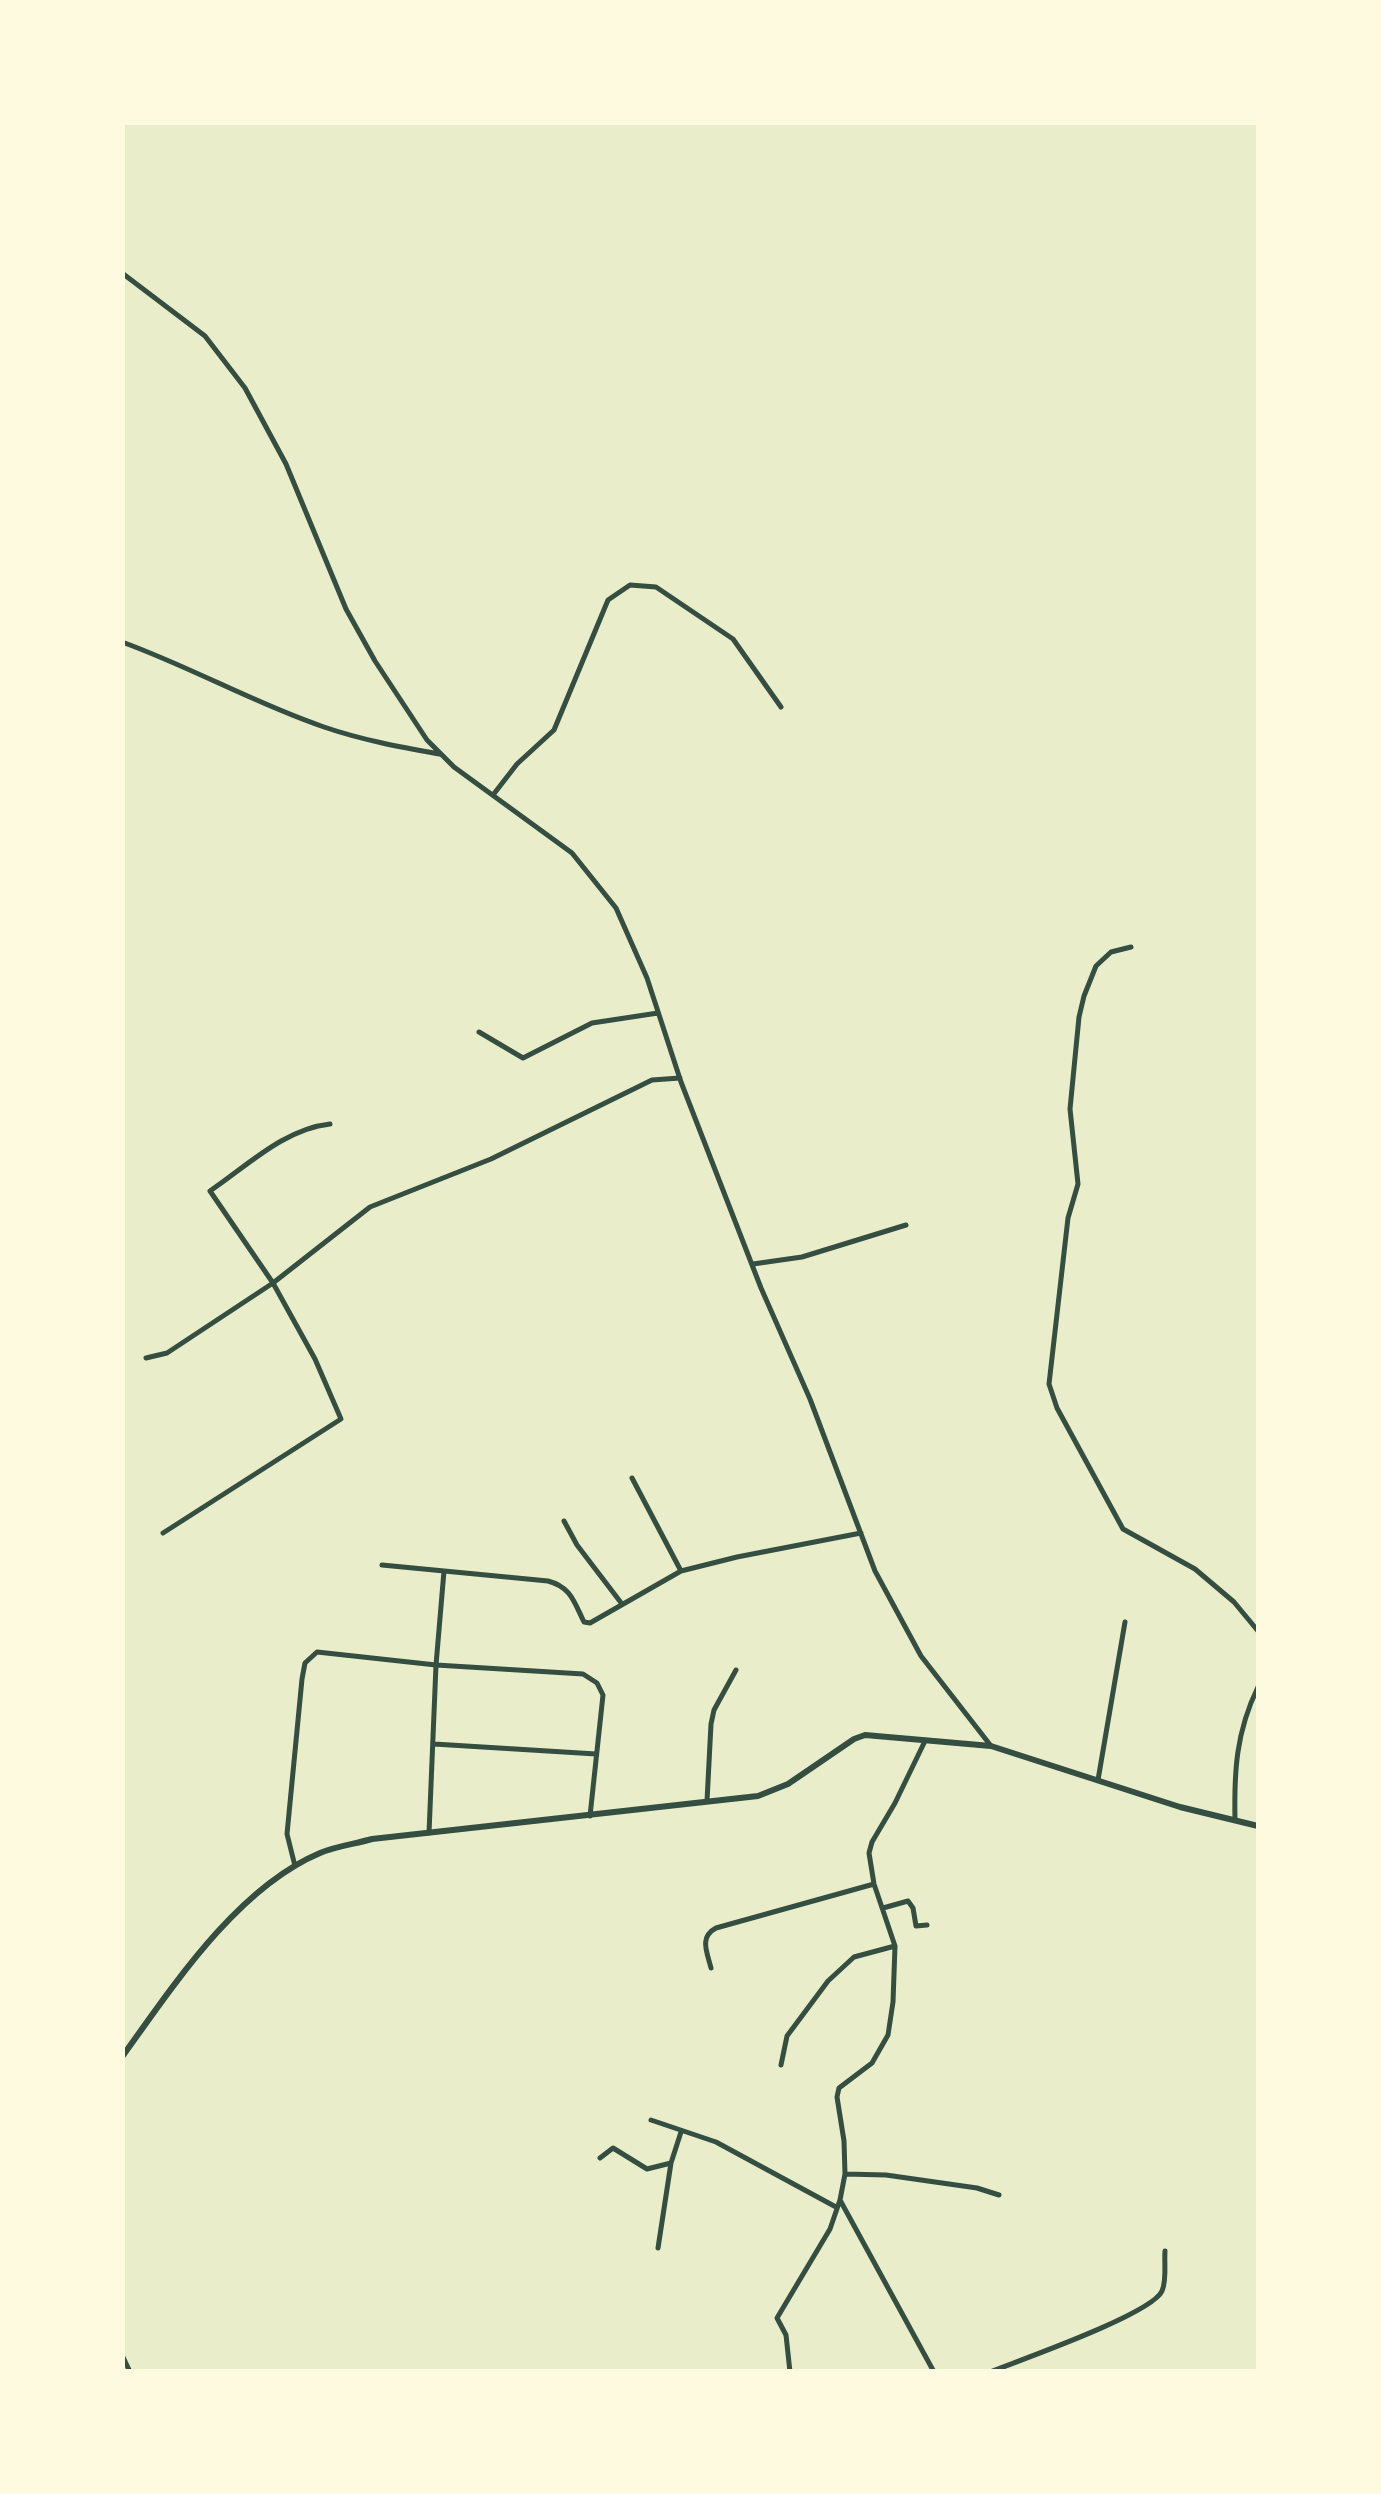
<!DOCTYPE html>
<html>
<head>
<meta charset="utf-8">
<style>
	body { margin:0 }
	#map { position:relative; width:1381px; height:2494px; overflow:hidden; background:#e9edc9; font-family:"Fira Sans Condensed",sans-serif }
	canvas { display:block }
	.frame { position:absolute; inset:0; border:125px solid #fefae0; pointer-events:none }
</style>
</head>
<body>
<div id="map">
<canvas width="1381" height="2494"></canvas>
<div class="frame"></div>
</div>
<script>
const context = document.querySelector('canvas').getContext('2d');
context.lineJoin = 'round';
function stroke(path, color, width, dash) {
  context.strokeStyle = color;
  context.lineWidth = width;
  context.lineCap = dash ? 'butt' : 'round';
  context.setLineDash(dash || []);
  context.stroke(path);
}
const minor = new Path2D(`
	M122,273L205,336L245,388L286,464L346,609L375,661L427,740L454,767L572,853L616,908L647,978L681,1082L761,1288L810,1399L875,1571L921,1656L991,1746
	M122,642C191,667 256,704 324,727C362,740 400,747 439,754
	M493,795L517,764L554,730L608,600L630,585L656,587L733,639L781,707
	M1131,947L1111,952L1096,966L1084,996L1079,1017L1070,1109L1078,1184L1068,1218L1049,1384L1057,1408L1123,1529L1195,1569L1234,1602L1258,1631
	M479,1032L523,1058L592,1023L658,1013
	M753,1264L802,1257L906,1225
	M146,1358L167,1353L273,1283L370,1207L491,1159L652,1080L680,1078
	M632,1478L681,1571
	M564,1521L577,1545L622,1604
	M163,1533L341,1419L315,1359L273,1283L210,1191C247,1166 284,1129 330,1124
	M382,1565L548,1581C571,1587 574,1602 584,1622L590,1623L681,1571L737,1557L861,1533
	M434,1744L596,1754
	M1098,1780L1125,1622
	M707,1801L711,1724L714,1710L736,1670
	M1235,1820C1234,1772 1236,1732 1258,1687
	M429,1833L436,1665L444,1571
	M295,1866L287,1834L302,1679L305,1663L317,1652L436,1665L583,1674L597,1683L603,1695L590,1816
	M883,1908L908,1901L913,1908L916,1926L927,1925
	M711,1968C707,1952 699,1937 716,1928L874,1884
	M781,2065L787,2036L828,1981L854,1957L895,1946
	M651,2120L716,2142L836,2207
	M600,2158L613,2148L647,2169L671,2163
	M845,2174L886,2175L977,2188L999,2195
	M840,2200L934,2372
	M658,2248L671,2163L681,2132
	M122,2355L130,2372
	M790,2372L786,2335L777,2318L830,2229L840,2200L845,2174L844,2141L837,2097L839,2088L872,2063L888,2035L893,2002L895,1946L874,1884L869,1853L872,1842L895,1803L925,1741
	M990,2372C1020,2360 1152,2314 1162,2291C1167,2280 1164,2263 1165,2251`);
const tertiary = new Path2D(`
	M122,2057C173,1986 237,1888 320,1853C336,1846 355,1844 372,1839L758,1796L788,1784L854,1739L865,1735L991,1746L1180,1807L1258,1826`);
stroke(minor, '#344e41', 5);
stroke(tertiary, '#344e41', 6);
</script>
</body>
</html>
